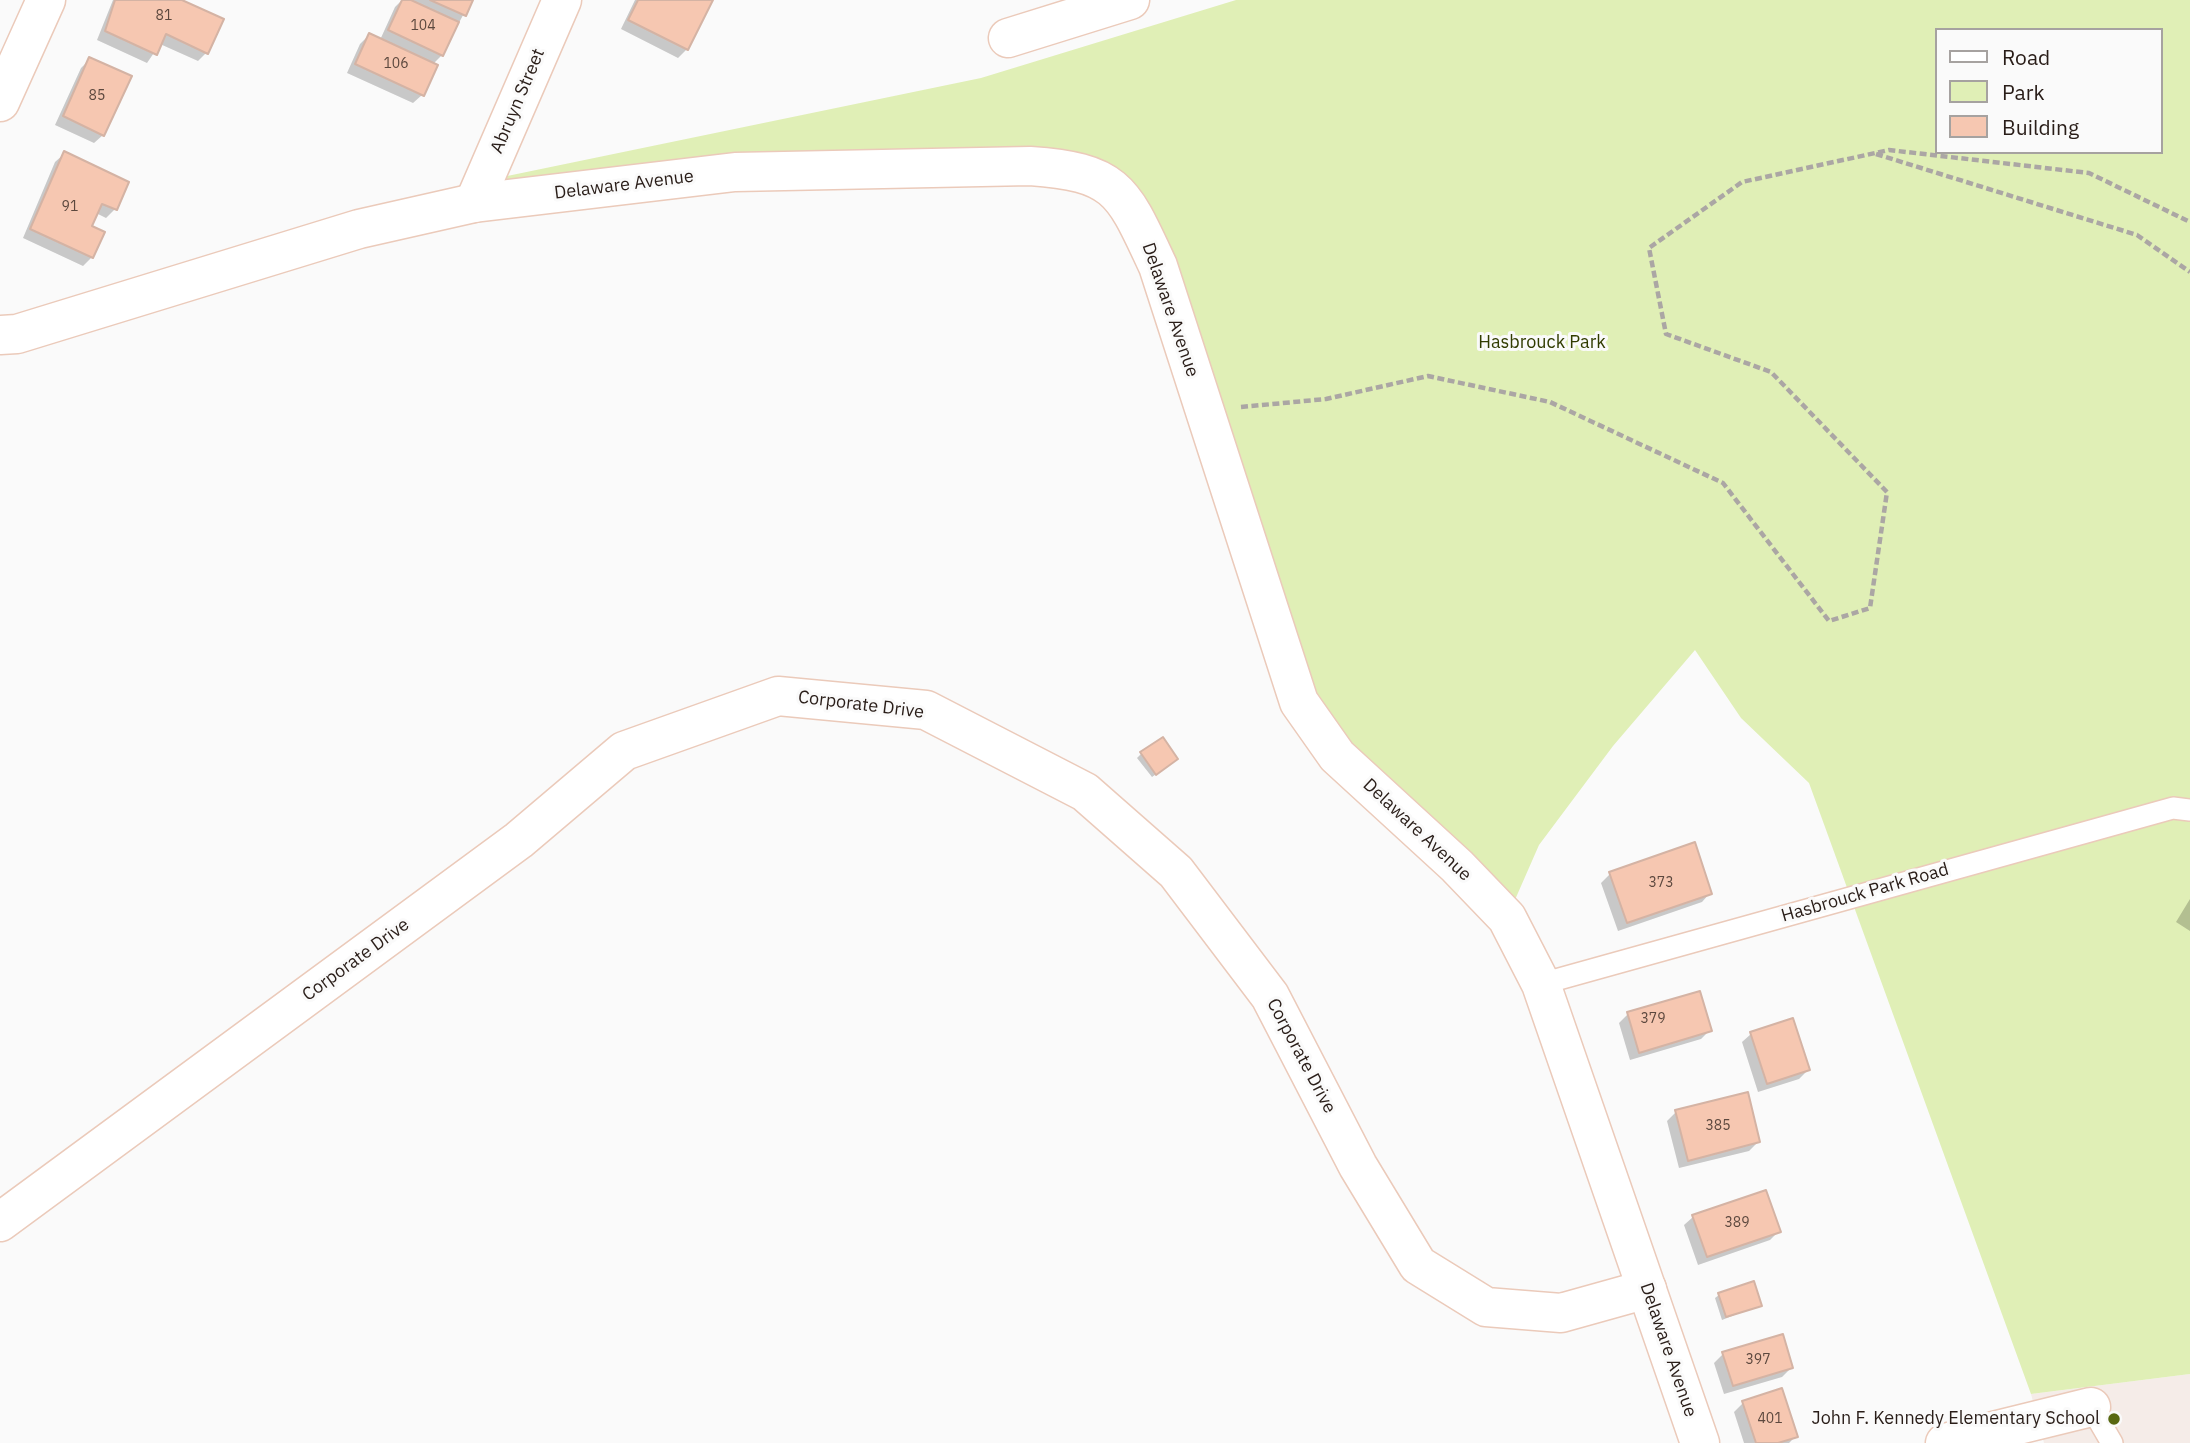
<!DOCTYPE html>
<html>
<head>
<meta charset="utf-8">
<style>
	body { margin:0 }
	#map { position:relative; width:2190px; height:1443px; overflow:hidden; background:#fafafa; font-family:"IBM Plex Sans",sans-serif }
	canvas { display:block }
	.legend { position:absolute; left:1935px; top:28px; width:228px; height:126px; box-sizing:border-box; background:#fafafa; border:2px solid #a6a2a0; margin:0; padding:9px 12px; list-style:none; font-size:21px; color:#291d18 }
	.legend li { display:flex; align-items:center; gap:14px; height:35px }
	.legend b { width:35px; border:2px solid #a6a2a0 }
</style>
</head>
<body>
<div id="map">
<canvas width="2190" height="1443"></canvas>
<ul class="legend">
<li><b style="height:9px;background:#fff"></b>Road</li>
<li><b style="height:19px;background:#e0efb6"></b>Park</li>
<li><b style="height:19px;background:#f6c7b1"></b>Building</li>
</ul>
</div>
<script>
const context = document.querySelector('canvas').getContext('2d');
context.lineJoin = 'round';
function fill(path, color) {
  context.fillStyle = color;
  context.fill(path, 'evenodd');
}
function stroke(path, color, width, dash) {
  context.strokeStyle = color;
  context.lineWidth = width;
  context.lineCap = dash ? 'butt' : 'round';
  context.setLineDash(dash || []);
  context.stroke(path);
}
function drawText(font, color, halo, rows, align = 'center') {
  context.font = font + ' "IBM Plex Sans",sans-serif';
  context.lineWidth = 6;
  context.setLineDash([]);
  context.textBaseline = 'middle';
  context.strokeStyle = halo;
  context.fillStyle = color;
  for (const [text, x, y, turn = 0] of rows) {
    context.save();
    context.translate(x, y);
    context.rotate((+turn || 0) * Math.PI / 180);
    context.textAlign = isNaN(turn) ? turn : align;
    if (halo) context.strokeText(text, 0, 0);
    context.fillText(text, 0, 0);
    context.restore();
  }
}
const built = new Path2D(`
	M2190,1374V1443H2044L2031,1394Z`);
const green = new Path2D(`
	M1236,0H2190V1374L2031,1394L1809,783L1741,718L1695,650L1613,746L1539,845L1507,918L1337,756L1158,266L1074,169L483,181L981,78ZM1936,30H2160V152H1936Z`);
const shadow = new Path2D(`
	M113,0H178L206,53L198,61L160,44L147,63L97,40Z
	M402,0H471L442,55L433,64L422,95L413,103L347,73L360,44L369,35L380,40L395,7Z
	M635,0H711L687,49L678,58L621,29Z
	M90,59L103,135L94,143L55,125L81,68Z
	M64,154L115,209L106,218L96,213L90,227L92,257L83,266L23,238L55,162Z
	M1141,754L1172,763L1152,777L1137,758Z
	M1694,845L1710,893L1702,902L1618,931L1601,883L1610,874Z
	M2190,899V931L2176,922Z
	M1628,1014L1710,1030L1701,1039L1630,1060L1619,1023Z
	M1751,1034L1808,1070L1799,1079L1758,1092L1742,1042Z
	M1676,1112L1758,1142L1749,1151L1679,1168L1667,1121Z
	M1693,1217L1779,1231L1770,1240L1698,1265L1684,1225Z
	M1719,1295L1760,1305L1722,1320L1715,1298Z
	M1723,1354L1791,1368L1782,1377L1724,1394L1714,1363Z
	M1743,1403L1796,1436L1789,1443H1744L1734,1412Z`);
const building = new Path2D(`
	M115,0H182L224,19L208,54L166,34L157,55L105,31Z
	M402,0H411L459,22L443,56L388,30Z
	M430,0H473L466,16Z
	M638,0H713L688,50L628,20Z
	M369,33L438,65L424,96L355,64Z
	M89,57L132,76L104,136L63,116Z
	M64,151L129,182L117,210L102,204L92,226L105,232L93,258L30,229Z
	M1163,737L1178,759L1156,775L1140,752Z
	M1695,842L1712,894L1627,923L1609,872Z
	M1700,991L1712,1031L1639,1053L1627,1012Z
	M1793,1018L1810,1070L1767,1084L1750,1032Z
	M1748,1092L1760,1142L1688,1161L1675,1110Z
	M1766,1190L1781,1232L1707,1257L1692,1215Z
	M1754,1281L1762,1306L1726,1317L1718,1293Z
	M1783,1334L1793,1368L1733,1386L1722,1352Z
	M1782,1388L1798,1437L1778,1443H1756L1742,1401Z`);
const path = new Path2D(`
	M1876,154L2137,235L2190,272
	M1241,407L1326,399L1428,376L1550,402L1723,483L1829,621L1870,608L1887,492L1771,372L1666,334L1649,248L1742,182L1889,150L2089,173L2190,222`);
const lane = new Path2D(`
	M1541,984L2173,808L2190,810
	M2091,1407L2112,1443`);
const street = new Path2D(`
	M1008,38L1130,0
	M0,102L46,0
	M474,203L562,0
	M0,1222L519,840L624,751L778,696L926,710L1085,792L1176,872L1270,996L1358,1166L1418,1265L1486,1307L1561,1313L1647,1289
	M1945,1443L2091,1407`);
const secondary = new Path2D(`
	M0,335L17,334L359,229L474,203L735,172L1030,166C1118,172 1123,191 1158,266L1299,702L1337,756L1457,866L1507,918L1541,984L1700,1443`);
const markers = [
	[2114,1419,7,"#586811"]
];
const numberNames = [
	["81",164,16],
	["104",423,26],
	["106",396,64],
	["85",97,96],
	["91",70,207],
	["373",1661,883],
	["379",1653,1019],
	["385",1718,1126],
	["389",1737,1223],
	["397",1758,1360],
	["401",1770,1419]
];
const streetNames = [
	["Abruyn Street",518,101,-67],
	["Delaware Avenue",624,185,-7],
	["Delaware Avenue",1170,310,71],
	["Corporate Drive",861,705,7],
	["Delaware Avenue",1417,830,43],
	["Hasbrouck Park Road",1865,893,-16],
	["Corporate Drive",356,960,-36],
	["Corporate Drive",1301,1056,62],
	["Delaware Avenue",1668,1350,71]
];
const parkNames = [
	["Hasbrouck Park",1542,343]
];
const poiNames = [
	["John F. Kennedy Elementary School",2100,1419]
];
fill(built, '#f5ece8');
fill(green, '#e0efb6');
fill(shadow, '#0003');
fill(building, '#f6c7b1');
stroke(building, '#d4b3a4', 2);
stroke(lane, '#ebcaba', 24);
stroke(street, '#ebcaba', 41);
stroke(secondary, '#ebcaba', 41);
stroke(path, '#aba6a4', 4.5, [7, 3.5]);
stroke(lane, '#fff', 21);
stroke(street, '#fff', 38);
stroke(secondary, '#fff', 38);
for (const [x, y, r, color] of markers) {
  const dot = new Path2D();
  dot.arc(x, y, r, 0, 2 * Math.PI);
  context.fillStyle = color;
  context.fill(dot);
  stroke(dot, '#fafafa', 2.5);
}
drawText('14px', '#5c483e', null, numberNames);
drawText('18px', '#291d18', '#fafafa', streetNames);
drawText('18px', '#313c00', '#fafafa', parkNames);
drawText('18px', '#291d18', '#fafafa', poiNames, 'right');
</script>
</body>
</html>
